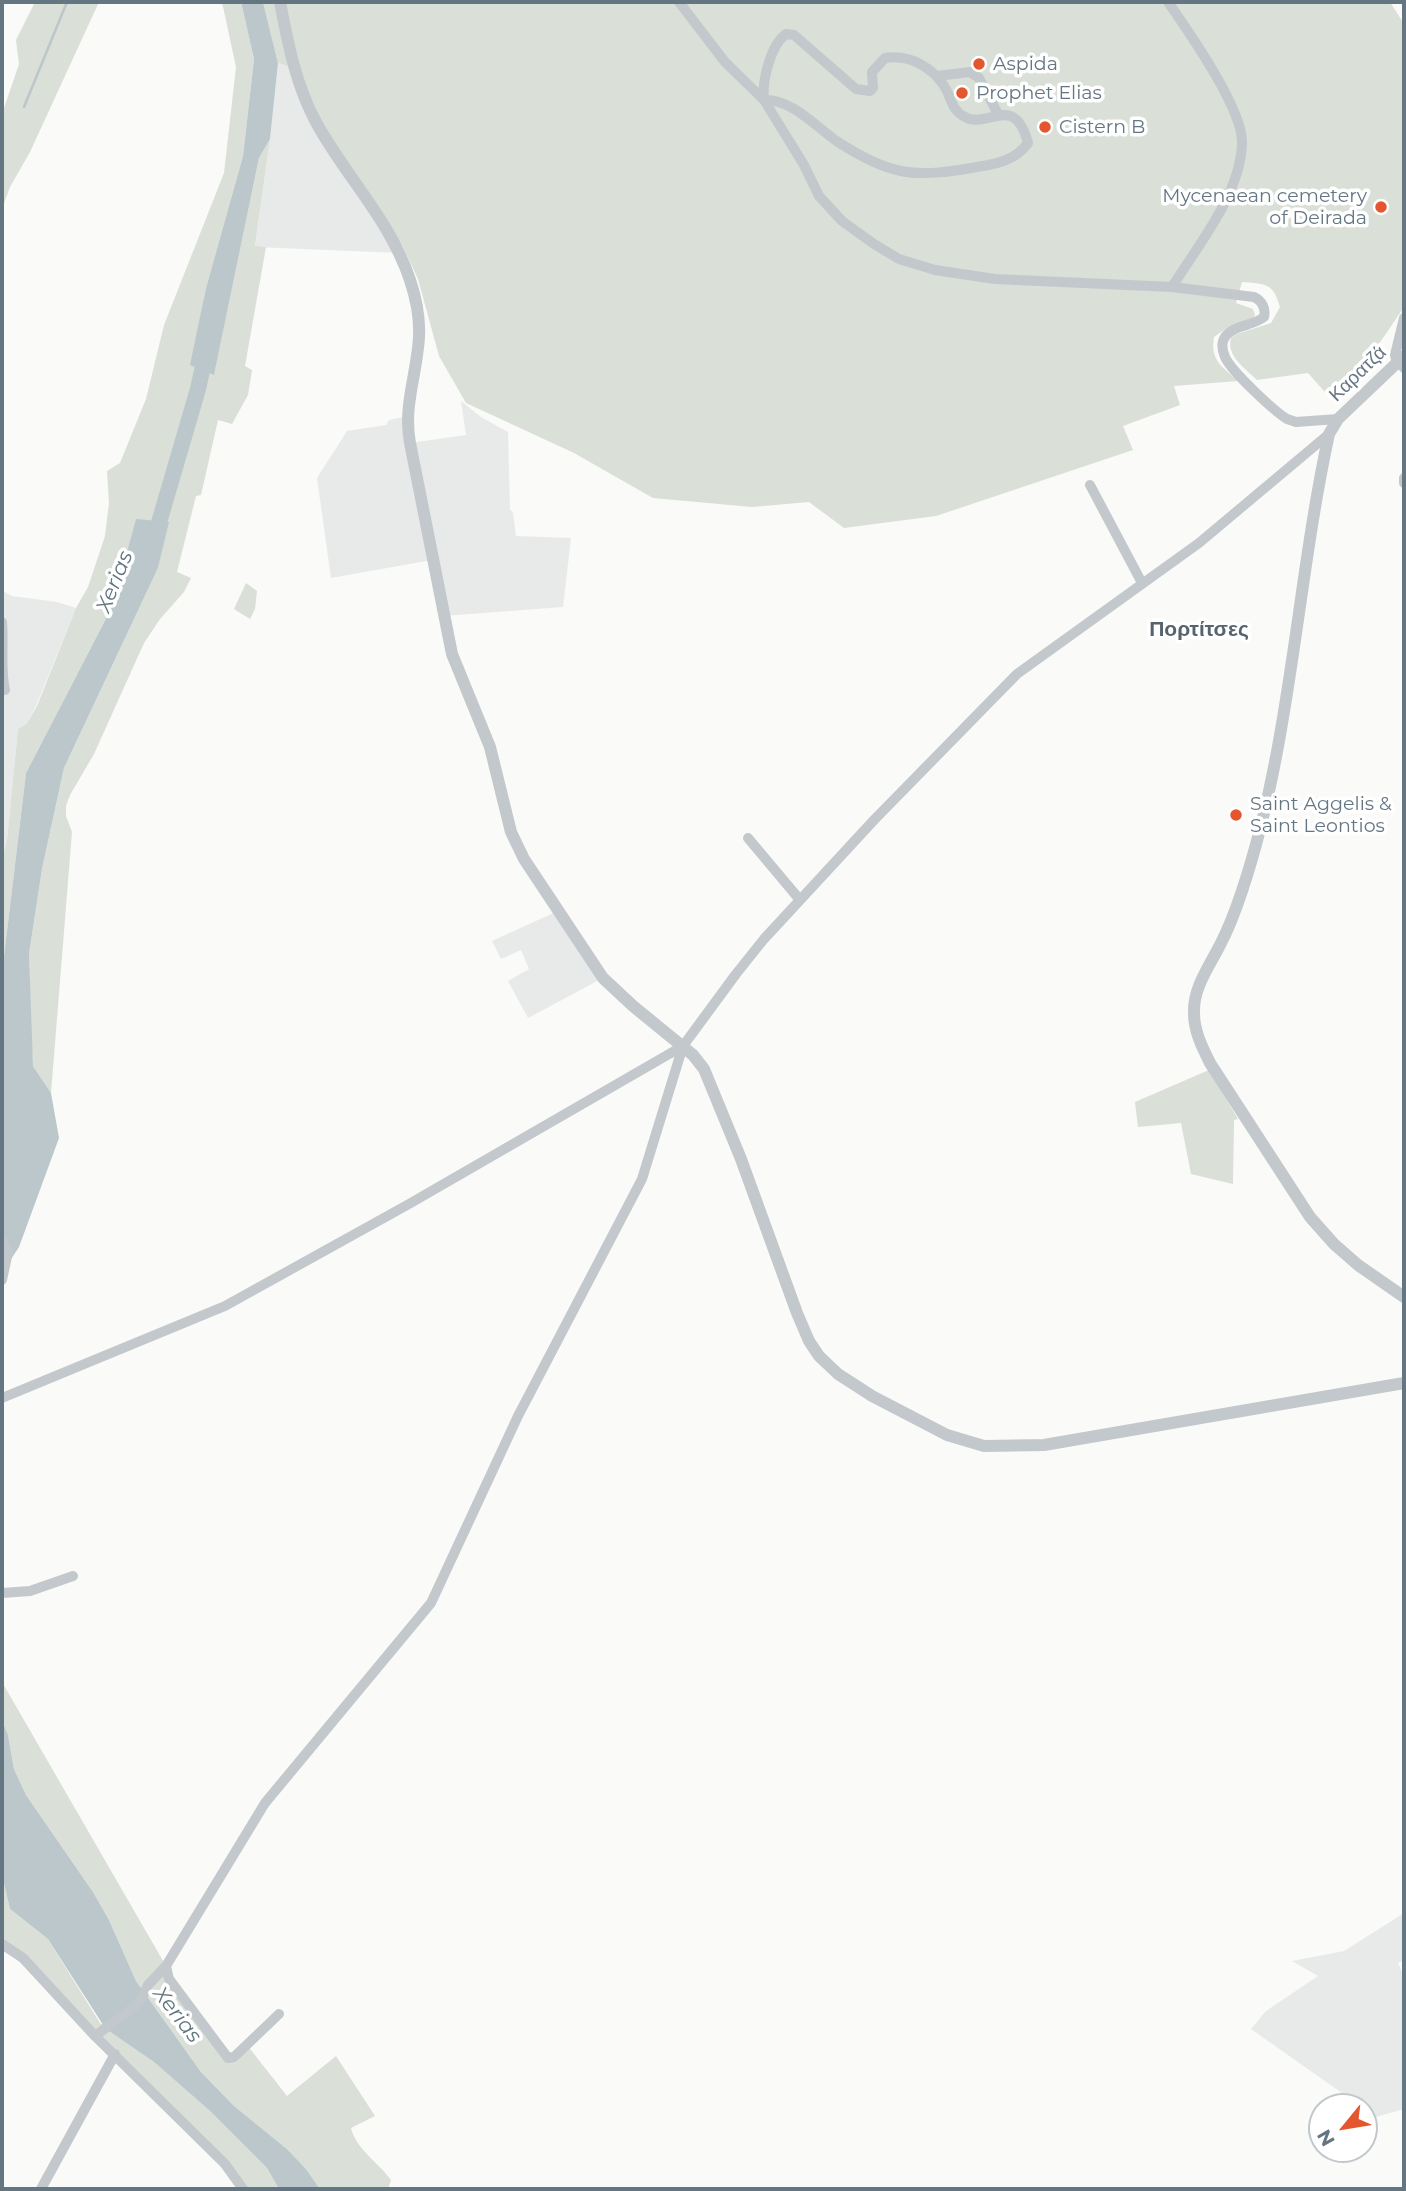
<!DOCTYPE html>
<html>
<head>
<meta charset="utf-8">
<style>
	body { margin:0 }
	#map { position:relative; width:1406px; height:2191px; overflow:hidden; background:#fafaf8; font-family:Montserrat,sans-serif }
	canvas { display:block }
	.frame { position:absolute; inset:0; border:4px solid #657683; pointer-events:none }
	.north { position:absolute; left:1308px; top:2093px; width:70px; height:70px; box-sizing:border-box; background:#fff; border:2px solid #c1c8cd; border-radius:50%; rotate:240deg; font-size:19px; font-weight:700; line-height:28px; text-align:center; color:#657683 }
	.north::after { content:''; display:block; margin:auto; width:24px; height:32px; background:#e4572e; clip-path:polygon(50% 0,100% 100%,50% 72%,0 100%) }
</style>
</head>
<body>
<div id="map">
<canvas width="1406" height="2191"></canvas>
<div class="frame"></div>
<div class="north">N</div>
</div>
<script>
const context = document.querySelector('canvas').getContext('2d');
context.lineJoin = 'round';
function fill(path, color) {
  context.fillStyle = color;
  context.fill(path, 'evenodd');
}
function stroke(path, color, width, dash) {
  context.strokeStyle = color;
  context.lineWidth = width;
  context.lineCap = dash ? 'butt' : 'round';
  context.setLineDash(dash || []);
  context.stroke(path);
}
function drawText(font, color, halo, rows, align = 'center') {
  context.font = font + ' Montserrat,sans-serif';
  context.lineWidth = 7;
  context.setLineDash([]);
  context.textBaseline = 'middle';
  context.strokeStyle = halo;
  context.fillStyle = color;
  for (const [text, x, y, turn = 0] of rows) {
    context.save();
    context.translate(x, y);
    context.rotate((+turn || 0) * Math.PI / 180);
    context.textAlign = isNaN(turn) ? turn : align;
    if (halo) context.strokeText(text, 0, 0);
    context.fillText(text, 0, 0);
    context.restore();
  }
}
const built = new Path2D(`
	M278,63L294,68L400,253L255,247L270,139Z
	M461,401L481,417L508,432L510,509L513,513L516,536L571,538L563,607L443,616L432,560L331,578L317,478L347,431L386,425L389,420L407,416L410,443L466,435Z
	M3,591L12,596L57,602L76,608L36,706L27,723L18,729L7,840L2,860Z
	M560,910L603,978L528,1018L508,981L529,969L521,950L501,959L492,941Z
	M1404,1913V1960L1398,1963L1404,1977V2109L1376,2117L1251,2029L1266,2011L1318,1976L1292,1961L1344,1951Z`);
const green = new Path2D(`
	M35,2H99L30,152L10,187L2,209V114L19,64L16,40Z
	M222,2H241L254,59L243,156L206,288L191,365L214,374L259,158L270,139L255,246L266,247L245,366L252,370L248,395L232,424L218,420L201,495L196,496L177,572L191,578L184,592L160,619L144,643L94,754L70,795L66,806V816L72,832L51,1093L33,1066L30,1020L29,954L42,869L64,768L158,568L168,522L136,520L111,609L26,773L2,973V860L7,840L18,729L27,723L37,706L76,608L88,587L105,536L109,503L107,471L120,463L146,399L164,325L224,173L236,67Z
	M263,2H280L294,68L278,63Z
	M282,2H1390L1404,24V307L1381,341L1332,400L1308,373L1257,380C1245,368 1226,356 1231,338L1237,334L1271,323L1280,307C1273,282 1265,284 1242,282L1236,303L1253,309L1255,315L1252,321L1227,328L1214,337C1210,361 1222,366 1238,381L1174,386L1180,405L1123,426L1133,450L936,516L844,528L809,502L752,507L653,498L574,453L466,403L439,356L418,279L403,247L347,161L320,126L303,89Z
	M246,583L257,591L255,609L250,619L234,609Z
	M1209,1070L1238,1119L1234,1120L1233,1184L1191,1174L1181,1123L1138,1127L1135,1102Z
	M2,1682L166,1966L228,2057L247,2045L287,2096L336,2056L375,2116L351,2128C356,2149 378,2162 391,2180L388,2189H320L306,2169L287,2149L234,2106L201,2072L136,1981L109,1920L93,1892L26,1795L14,1769L8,1735L2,1720Z
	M2,1875L10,1909L48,1939L100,2023L154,2062L210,2111L267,2168L279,2189H243L225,2164L2,1944Z`);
const water = new Path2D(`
	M241,2H263L278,63L270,139L259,158L214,375L190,365L206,288L243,156L254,59Z
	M136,519L169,522L158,568L64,768L42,869L29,954L33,1066L51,1093L59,1138L19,1247L2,1273V973L26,773L111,609Z
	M2,1720L8,1735L14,1769L26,1795L93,1892L109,1920L136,1981L201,2072L234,2106L287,2149L306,2169L320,2189H279L267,2168L210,2111L154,2062L105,2028L48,1939L10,1909L2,1875Z`);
const stream = new Path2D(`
	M24,107L67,2`);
const river = new Path2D(`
	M153,543L198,389L207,348`);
const minor = new Path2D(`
	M679,2L725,62L764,100
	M1168,2C1188,31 1244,110 1242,144C1240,195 1198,245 1172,287
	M937,76L970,72L979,78L998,114
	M764,100C762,81 770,46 786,34L794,35L856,89L870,91L873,88L872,72L885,58C910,54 935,68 947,91C952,102 953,111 965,117C987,130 1014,91 1028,143C1016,160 997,164 977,167C954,171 925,176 901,171C881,167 855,153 838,142C816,127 792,99 764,100L804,165L819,196L842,221L874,244L899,259L935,270L995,279L1172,287L1254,297C1262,301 1266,308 1264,317C1253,326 1233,325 1225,337C1221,343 1222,350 1225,357C1231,371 1274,411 1287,419L1296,422L1338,419
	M1404,318L1395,355L1396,359L1404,368
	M1404,478V483
	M1090,485L1142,583
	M2,622C4,644 0,670 5,690
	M748,838L800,900
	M2,1240L8,1252L2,1280
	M2,1398L225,1306L409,1204L683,1046
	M2,1593L30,1591L73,1576
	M2,1944L23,1958L95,2036L225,2164L243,2189
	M166,1966L169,1979L228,2058L234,2057L279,2014
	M95,2036L135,2006L142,1998L148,1985L166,1966L265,1803L431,1603L518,1416L642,1179L683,1046L736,974L764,939L874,820L1017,674L1199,543L1329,434
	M41,2189L115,2054`);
const tertiary = new Path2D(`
	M280,2C288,44 296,86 317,124C347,178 390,220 410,280C416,298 420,318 419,337C417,374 403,406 410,443L452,654L490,747L511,832L524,859L603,978L633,1006L693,1055L704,1069L741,1159L797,1313L809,1341L819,1356L838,1374L872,1396L947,1435L984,1446L1044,1445L1404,1383
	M1404,356L1338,419L1329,434C1296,586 1291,744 1242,891C1236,909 1229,928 1220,945C1209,967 1193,988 1194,1013C1194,1031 1202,1047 1210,1063L1310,1217L1334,1244L1358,1265L1404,1297`);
const markers = [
	[979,64,7,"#e4572e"],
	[962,93,7,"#e4572e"],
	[1045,127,7,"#e4572e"],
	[1381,207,7,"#e4572e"],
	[1236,815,7,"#e4572e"]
];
const poiNames = [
	["Aspida",993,64],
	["Prophet Elias",976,93],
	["Cistern B",1059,127],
	["Mycenaean cemetery",1367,196,"right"],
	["of Deirada",1367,218,"right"],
	["Saint Aggelis &",1250,804],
	["Saint Leontios",1250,826]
];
const streetNames = [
	["Καρατζά",1358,374,-44]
];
const waterNames = [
	["Xerias",115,582,-68],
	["Xerias",177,2015,52]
];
const neighbourhoodNames = [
	["Πορτίτσες",1199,630]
];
fill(built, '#e8e9e9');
fill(green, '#dadfd7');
fill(water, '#bbc7cb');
stroke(stream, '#bbc7cb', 2.5);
stroke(river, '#bbc7cb', 16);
stroke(minor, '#c3c8cc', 10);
stroke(tertiary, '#c3c8cc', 12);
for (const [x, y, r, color] of markers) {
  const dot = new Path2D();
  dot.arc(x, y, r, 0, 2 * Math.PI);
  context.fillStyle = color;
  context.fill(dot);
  stroke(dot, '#fff', 2.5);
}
drawText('19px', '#657683', '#fff', poiNames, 'left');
drawText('19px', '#657683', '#fff', streetNames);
drawText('italic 21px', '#60757c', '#fff', waterNames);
drawText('bold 21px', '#57646e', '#fff', neighbourhoodNames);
</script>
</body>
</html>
